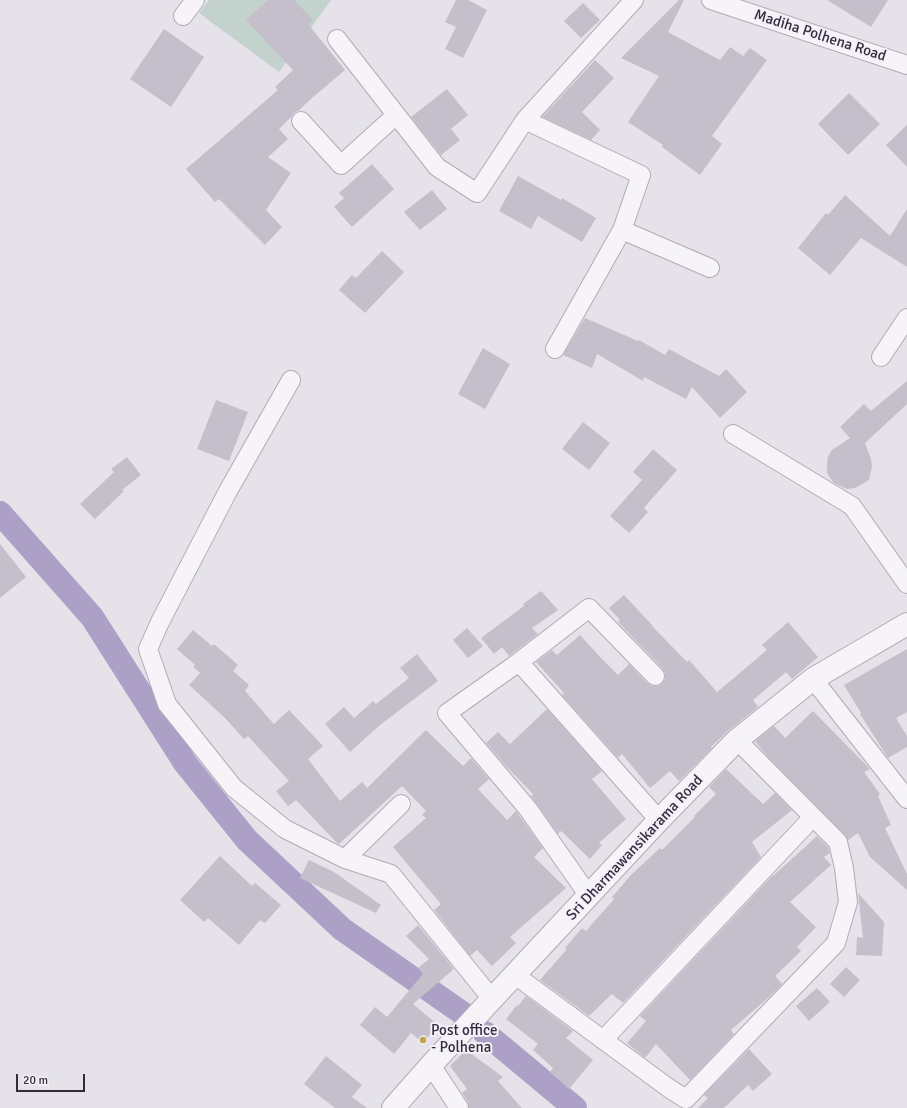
<!DOCTYPE html>
<html>
<head>
<meta charset="utf-8">
<style>
	body { margin:0 }
	#map { position:relative; width:907px; height:1108px; overflow:hidden; background:#e5e2e9; font-family:Signika,sans-serif }
	canvas { display:block }
	.scale { position:absolute; left:16px; top:1074px; width:69px; height:18px; box-sizing:border-box; border:2px solid #352b40; border-top:0; padding-left:5px; font-size:12px; line-height:14px; white-space:nowrap; color:#352b40; -webkit-text-stroke:3px #f3f1f7; paint-order:stroke }
</style>
</head>
<body>
<div id="map">
<canvas width="907" height="1108"></canvas>
<div class="scale">20 m</div>
</div>
<script>
const context = document.querySelector('canvas').getContext('2d');
context.lineJoin = 'round';
function fill(path, color) {
  context.fillStyle = color;
  context.fill(path, 'evenodd');
}
function stroke(path, color, width, dash) {
  context.strokeStyle = color;
  context.lineWidth = width;
  context.lineCap = dash ? 'butt' : 'round';
  context.setLineDash(dash || []);
  context.stroke(path);
}
function drawText(font, color, halo, rows, align = 'center') {
  context.font = font + ' Signika,sans-serif';
  context.lineWidth = 4;
  context.setLineDash([]);
  context.textBaseline = 'middle';
  context.strokeStyle = halo;
  context.fillStyle = color;
  for (const [text, x, y, turn = 0] of rows) {
    context.save();
    context.translate(x, y);
    context.rotate((+turn || 0) * Math.PI / 180);
    context.textAlign = isNaN(turn) ? turn : align;
    if (halo) context.strokeText(text, 0, 0);
    context.fillText(text, 0, 0);
    context.restore();
  }
}
const green = new Path2D(`
	M209,0H331L279,72L199,13Z`);
const canal = new Path2D(`
	M0,513L92,617L185,763L247,840L342,929L465,1015
	M485,1033L575,1108`);
const building = new Path2D(`
	M268,0H294L313,20L308,24L345,70L312,98L298,111L294,113L291,117L279,129L288,139L268,157L291,173L266,210L282,227L265,245L219,199L215,202L186,169L278,90L275,87L293,70L246,20Z
	M456,0H468L487,10L463,58L445,49L456,27L445,22Z
	M679,0H684L668,32L720,60L730,47L743,56L750,48L767,60L712,136L722,144L700,175L662,147L663,145L628,122L659,76L621,58Z
	M827,0H888L871,27Z
	M583,3L600,20L581,38L564,21Z
	M164,29L204,57L171,107L130,79Z
	M595,60L614,78L582,112L600,130L591,140L542,117Z
	M447,89L468,115L451,129L460,140L441,155L411,117Z
	M849,93L880,124L848,155L818,124Z
	M907,125V167L886,145Z
	M372,164L394,189L352,227L334,207L344,198L339,193Z
	M518,176L561,200L562,198L596,218L582,242L538,216L531,229L499,211Z
	M432,190L447,209L420,230L404,212Z
	M845,195L890,236L907,209V267L861,238L830,275L798,248L826,213L828,215Z
	M382,251L404,272L365,313L339,290L352,275L356,278Z
	M585,318L638,341L639,340L665,355L669,349L719,376L726,369L747,392L720,418L692,387L686,399L644,377L643,381L597,354L592,368L563,355Z
	M483,348L510,364L485,409L458,394Z
	M907,381V404L865,443L871,459L872,467L869,480L859,486L855,488L847,489L836,484L833,482L827,473V465L828,457L832,450L850,438L840,427L864,404L871,411Z
	M216,400L248,412L229,461L197,449Z
	M583,422L610,443L589,470L562,449Z
	M653,449L677,470L644,508L648,512L629,533L610,516L642,480L633,472Z
	M127,457L141,475L122,490L124,491L95,519L80,504L114,472L111,469Z
	M0,544L26,577L0,598Z
	M541,591L558,610L532,628L538,634L509,656L502,647L494,654L481,638L524,606L523,604Z
	M624,595L653,626H652L687,662L689,660L717,692L734,678L767,650L762,645L788,622L818,657L792,679L786,672L753,700L758,707L728,731L711,747L712,748L679,781L670,771L650,788L622,754L618,758L562,695L564,693L536,662L552,650L557,655L580,635L600,657L618,675L629,664L647,683L652,686H657L662,684L665,678V674L663,669L618,622L620,620L609,608Z
	M467,628L483,646L468,658L453,640Z
	M193,630L212,646L214,644L238,665L233,671L249,685L245,691L274,724L289,710L323,746L308,759L340,801L362,782L367,788L426,730L463,766L471,758L489,779L478,789L507,820L516,811L543,848L534,857L566,888L510,937L516,943L492,966L477,950L470,956L434,910L441,904L393,847L426,818L422,815L426,811L402,786L339,844L337,843L296,800L288,806L276,791L289,781L248,736L244,739L224,717L189,685L200,673L193,667L195,665L177,649Z
	M907,649V712L896,718L907,736V747L888,758L860,714L861,713L844,685Z
	M417,654L438,681L380,725L350,752L325,724L344,707L354,718L373,701L376,704L409,678L400,668Z
	M547,709L602,771L592,779L626,819L599,843L602,845L590,859L561,831L558,834L531,796L533,794L506,766L486,743L498,732L510,744Z
	M813,711L870,769L864,772L880,794L878,796L891,825L885,828L907,874V890L870,857L858,833L848,840L845,835L767,756L755,741L774,726L785,738Z
	M726,769L763,804L775,793L792,810L752,842L761,857L623,1003L612,994L589,1016L540,980L567,949L565,948L582,928L586,931L614,899L612,897L632,874L660,848L662,850L695,817L694,816L716,794L709,787Z
	M817,836L828,847L830,853L824,857L831,865L790,902L816,927L797,947L801,951L775,976L782,984L768,998L731,1030L734,1034L690,1080L656,1044L645,1058L627,1043L646,1021L640,1016L773,875V876Z
	M220,856L252,886L255,883L281,905L265,923L260,920L239,945L208,918L204,922L180,900Z
	M309,860L334,872L381,905L376,913L300,878Z
	M858,893L884,922L882,956L856,955L857,937L863,938Z
	M418,925L454,969L413,1004L438,1025L423,1043L411,1033L394,1054L360,1025L375,1007L387,1017L423,974L418,968L429,959L406,936Z
	M846,967L860,980L844,997L830,984Z
	M817,988L830,1002L809,1021L796,1006Z
	M526,996L573,1031L566,1038L593,1060L569,1089L550,1072L553,1068L533,1050L538,1044L506,1019L517,1005L518,1006Z
	M749,1049L772,1074L753,1091L748,1085L724,1108H698L708,1098L704,1095Z
	M466,1050L503,1077L498,1081L522,1108H469L468,1102L462,1093L467,1089L450,1066Z
	M326,1056L362,1085L352,1097L367,1108H335L304,1084Z`);
const minor = new Path2D(`
	M711,0L907,65
	M183,16L195,0
	M337,39L437,167L477,193L525,120L634,0
	M525,120L641,175L622,230L555,349
	M301,121L341,165L396,115
	M622,230L710,268
	M881,357L907,318
	M291,380L228,491L160,622L148,649L167,704L234,788L285,829L345,859L391,874L492,999
	M733,434L852,506L907,584
	M519,662L659,820
	M813,679L907,799
	M345,859L401,804
	M589,896L528,809L447,713L519,662L589,608L655,676
	M515,975L670,1089L686,1099L836,943L848,902L844,868L838,842L737,740
	M603,1040L813,817
	M431,1065L459,1108`);
const tertiary = new Path2D(`
	M393,1108L431,1065L492,999L659,820L737,740L813,679L907,624`);
const markers = [
	[423,1040,4,"#c4a051"]
];
const streetNames = [
	["Madiha Polhena Road",820,36,18],
	["Sri Dharmawansikarama Road",635,848,-47]
];
const poiNames = [
	["Post office",431,1031],
	["- Polhena",431,1048]
];
fill(green, '#c3d2cc');
stroke(canal, '#ada0c6', 24);
fill(building, '#c5bfcb');
stroke(minor, '#b0abb6', 20);
stroke(tertiary, '#b0abb6', 24);
stroke(minor, '#f6f4f8', 18);
stroke(tertiary, '#f6f4f8', 22);
for (const [x, y, r, color] of markers) {
  const dot = new Path2D();
  dot.arc(x, y, r, 0, 2 * Math.PI);
  context.fillStyle = color;
  context.fill(dot);
  stroke(dot, '#f3f1f7', 1.5);
}
drawText('15px', '#352b40', '#f3f1f7', streetNames);
drawText('15px', '#352b40', '#f3f1f7', poiNames, 'left');
</script>
</body>
</html>
